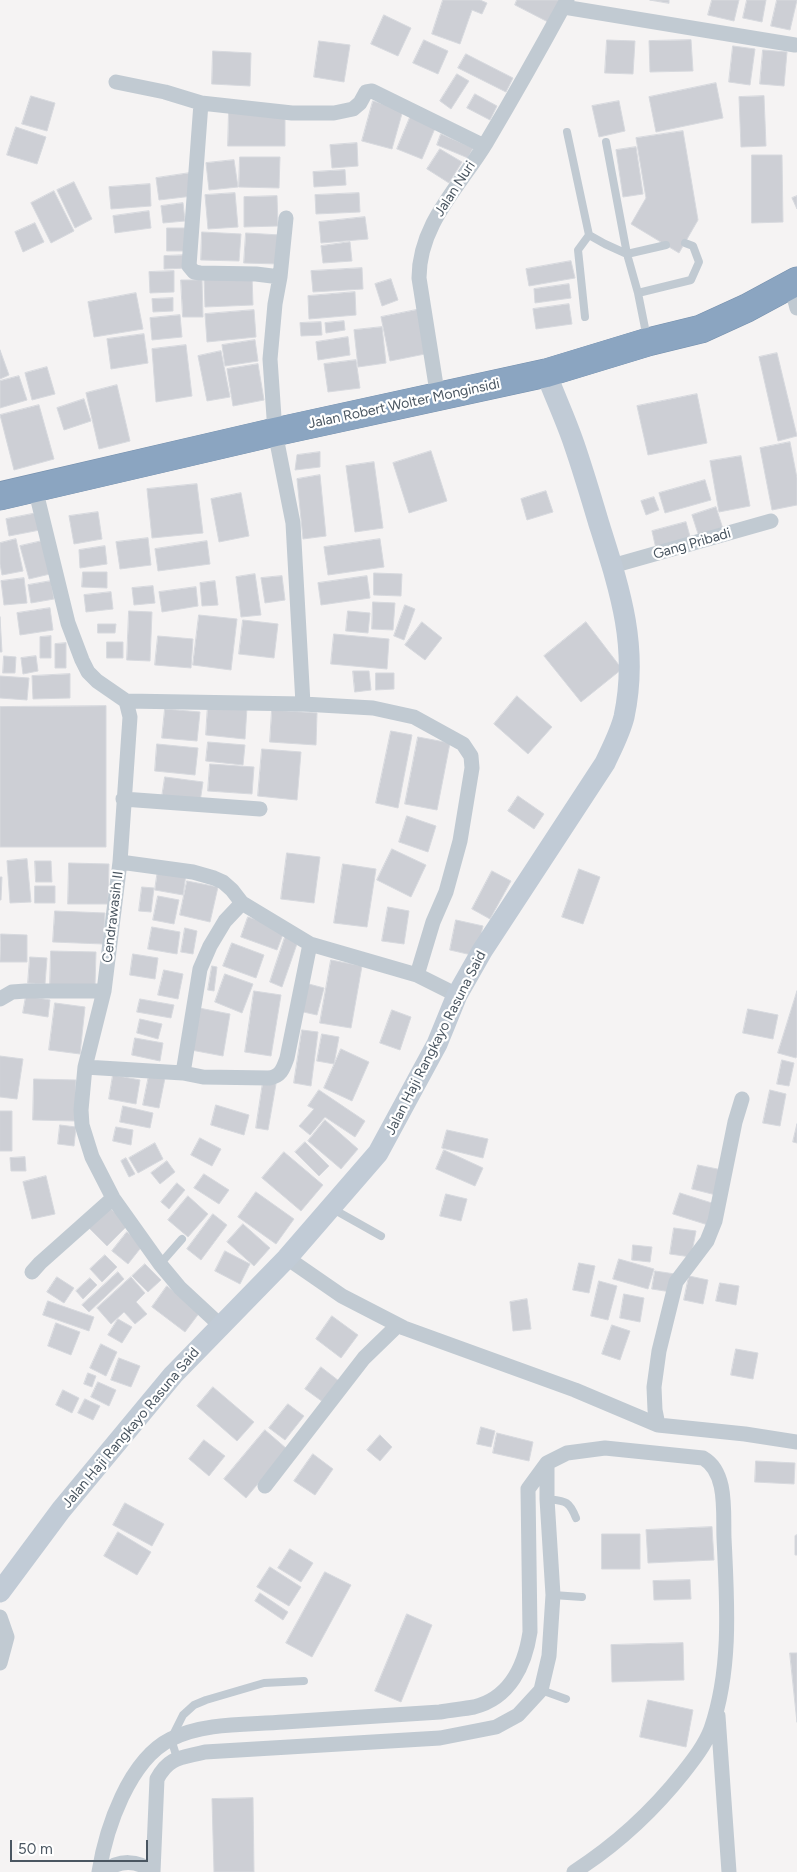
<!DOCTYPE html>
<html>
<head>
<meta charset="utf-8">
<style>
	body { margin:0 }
	#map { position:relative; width:797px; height:1872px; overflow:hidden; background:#f5f3f3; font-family:Figtree,sans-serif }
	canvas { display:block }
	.scale { position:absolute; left:10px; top:1840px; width:138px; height:22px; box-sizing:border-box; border:2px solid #4a5661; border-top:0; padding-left:6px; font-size:15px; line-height:18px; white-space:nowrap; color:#4a5661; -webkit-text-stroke:4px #fff; paint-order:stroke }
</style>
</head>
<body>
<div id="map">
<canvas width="797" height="1872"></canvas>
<div class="scale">50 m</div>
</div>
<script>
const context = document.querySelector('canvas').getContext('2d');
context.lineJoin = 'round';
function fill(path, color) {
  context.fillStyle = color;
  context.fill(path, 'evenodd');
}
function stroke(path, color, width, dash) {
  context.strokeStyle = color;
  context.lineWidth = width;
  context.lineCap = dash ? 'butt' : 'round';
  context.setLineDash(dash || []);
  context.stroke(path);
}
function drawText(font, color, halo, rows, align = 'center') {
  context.font = font + ' Figtree,sans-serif';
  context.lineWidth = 4.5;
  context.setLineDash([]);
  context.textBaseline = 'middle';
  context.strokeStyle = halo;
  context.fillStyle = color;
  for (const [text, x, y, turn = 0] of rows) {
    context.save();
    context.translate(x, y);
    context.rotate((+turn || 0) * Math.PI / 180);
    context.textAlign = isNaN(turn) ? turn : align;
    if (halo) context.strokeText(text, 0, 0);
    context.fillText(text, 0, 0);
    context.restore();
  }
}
const building = new Path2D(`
	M443,0H480L487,3L482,14L472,10L460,44L432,34Z
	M517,0H561L550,23L515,5Z
	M650,0H669V3Z
	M712,0H739L734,21L708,15Z
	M747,0H766L762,22L743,18Z
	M777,0H797L790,30L771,26Z
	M384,15L411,28L398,56L371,44Z
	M424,40L448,51L438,74L413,63Z
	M607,40L635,41L633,74L605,73Z
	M691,40L693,71L650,72L649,41Z
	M319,41L350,45L344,82L314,77Z
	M733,46L755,49L750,85L729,82Z
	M763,50L787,52L784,86L760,84Z
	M213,51L251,53L250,86L212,84Z
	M466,54L513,78L506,92L458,68Z
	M457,74L469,81L451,109L440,101Z
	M716,83L723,118L656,132L649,97Z
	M475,94L497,106L490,120L467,108Z
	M31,96L55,103L47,131L22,124Z
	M764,96L766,146L741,147L739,97Z
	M373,101L403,110L392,149L362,141Z
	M619,101L625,131L599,137L592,106Z
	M229,110L285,116V146H228Z
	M411,115L436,126L422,159L397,149Z
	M16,127L46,137L37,164L7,155Z
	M683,131L698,220L679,253L631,224L646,198L636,138Z
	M441,134L473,148L468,158L437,145Z
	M357,143L358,166L332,168L330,145Z
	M636,147L643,194L623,197L616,150Z
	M440,149L462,162L449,183L427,169Z
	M752,155H782L783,222L752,223Z
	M240,157H280L279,188L239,187Z
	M234,160L238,187L209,190L206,163Z
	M345,170L346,185L314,187L313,172Z
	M190,173L193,196L159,200L156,178Z
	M74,182L92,219L75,228L57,190Z
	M150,184L151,206L111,209L109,187Z
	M54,191L74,231L51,243L31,203Z
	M235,193L238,227L208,229L205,195Z
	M359,193L360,212L316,214L315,195Z
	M277,196L278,226L244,227V197Z
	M797,196V209L792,198Z
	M183,203L185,221L163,223L161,206Z
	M149,211L151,228L115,233L113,216Z
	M365,217L368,239L321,243L319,222Z
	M35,223L44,242L23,252L15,232Z
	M167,228H189V251H167Z
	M202,232L241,234L239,261L201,260Z
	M246,233L280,235L278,264L244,263Z
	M350,242L352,261L323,263L321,246Z
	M187,255L188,268L164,269V256Z
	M571,261L575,278L529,286L526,269Z
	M362,268L363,289L313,292L311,271Z
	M174,271V292L150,293L149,272Z
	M252,275L253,305L205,307L204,277Z
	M391,279L398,300L382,306L375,284Z
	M181,280H202L203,317H183Z
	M569,284L571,298L535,303L534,289Z
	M355,292L356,315L309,319L308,296Z
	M136,293L143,329L94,337L88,302Z
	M173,298V311L153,312L152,299Z
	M569,304L572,324L536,329L533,309Z
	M421,309L430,353L390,361L381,317Z
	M254,310L256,337L207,342L205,314Z
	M180,315L182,337L152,340L150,318Z
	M344,321L345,330L326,333L325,323Z
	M321,322L322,335L301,336L300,323Z
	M382,327L386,363L358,367L354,330Z
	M144,334L148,363L111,369L107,339Z
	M348,337L350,355L318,360L316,342Z
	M255,340L258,361L225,366L222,345Z
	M186,345L192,396L156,402L152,349Z
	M0,350L9,375L0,379Z
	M221,351L230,397L207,401L198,356Z
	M777,353L797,436L778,441L759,357Z
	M356,360L360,388L328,392L324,364Z
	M258,364L264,400L233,406L227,369Z
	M47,367L55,394L32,400L25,373Z
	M19,376L27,400L0,408V381Z
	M117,385L130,441L99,449L86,393Z
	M697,394L707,443L648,455L637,406Z
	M84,399L91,421L64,430L57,408Z
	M39,405L54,459L14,470L0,415Z
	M790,442L797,478V505L772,510L760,448Z
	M431,451L447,501L409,513L393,463Z
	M320,452V467L295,470L297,455Z
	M741,456L750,506L719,512L710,461Z
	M374,462L383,528L355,532L346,466Z
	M320,475L326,536L303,539L297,479Z
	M705,480L711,500L665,513L659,493Z
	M197,484L203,533L152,538L147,489Z
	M546,491L553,512L527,520L521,499Z
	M241,493L249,536L219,542L211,499Z
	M654,497L659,510L646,515L641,501Z
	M716,507L724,532L700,540L692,515Z
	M98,512L102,539L74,544L69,516Z
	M37,513L40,530L9,536L6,519Z
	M686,522L691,540L656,549L652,531Z
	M148,538L151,565L120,569L116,542Z
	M16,539L23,571L2,575L0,564V543Z
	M380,539L384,567L328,575L324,547Z
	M42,541L50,574L29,579L20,546Z
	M207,541L210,564L158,571L155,549Z
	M105,546L107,564L80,568L79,550Z
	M83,572H107V588L82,587Z
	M374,573L402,574L401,596L374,595Z
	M255,574L261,615L241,617L236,577Z
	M282,576L285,600L265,603L261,578Z
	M367,576L370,598L321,605L318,583Z
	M24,578L27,603L4,605L1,581Z
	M51,581L54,599L31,603L28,585Z
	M215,581L218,605L202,606L200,583Z
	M153,586L155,603L134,605L132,588Z
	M196,587L198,606L162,612L159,592Z
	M111,592L113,609L86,612L84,595Z
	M373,602L395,603L393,630L372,629Z
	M405,605L415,609L404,640L394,636Z
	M50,608L53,630L20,635L17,613Z
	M129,611L152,612L150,661L127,660Z
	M348,611L370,613L368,633L346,631Z
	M199,615L237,619L231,670L193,665Z
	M0,617L2,652H0Z
	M243,620L278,624L274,658L239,654Z
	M422,622L442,638L425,660L405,645Z
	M586,622L622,669L581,702L544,656Z
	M98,624H116L115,633H98Z
	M334,634L389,639L387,669L331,664Z
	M51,636V658H40V637Z
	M158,636L193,639L191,668L155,665Z
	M107,642H123V658H107Z
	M66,643V668H55V644Z
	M4,656L16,657L15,673H3Z
	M36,656L38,671L23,674L21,658Z
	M353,671H369L371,690L355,692Z
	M376,673H394V689L376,690Z
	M70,674V698L33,699L32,676Z
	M0,676L29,678L27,700L0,698Z
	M517,696L552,727L528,754L494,724Z
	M208,704L247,707L245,739L206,735Z
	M106,706V847H0V707Z
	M165,709L200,712L197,741L162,738Z
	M272,710L317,713L316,745L270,742Z
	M391,731L412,735L398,808L376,803Z
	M418,737L450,743L437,810L405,804Z
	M208,742L245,745L243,765L206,761Z
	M157,744L198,748L195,775L155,771Z
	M262,749L301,752L297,800L258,796Z
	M210,764L254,767L252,794L208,791Z
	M165,777L203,782L200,802L162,797Z
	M518,796L544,814L534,829L508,811Z
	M407,816L436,826L428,852L399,842Z
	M392,849L426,865L411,897L377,880Z
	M287,853L320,857L314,903L281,899Z
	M27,859L31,902L10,903L7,861Z
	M35,861H51L52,882H36Z
	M69,863L109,864L108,904H68Z
	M343,864L376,869L367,927L334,923Z
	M158,869L186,874L183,895L155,890Z
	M579,869L600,877L583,924L562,917Z
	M492,871L511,881L490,919L472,909Z
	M0,877H2L1,900H0Z
	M187,881L218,887L210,922L180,915Z
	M35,886H55V903H35Z
	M142,887L154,888L151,912L139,911Z
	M158,896L179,900L174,924L153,920Z
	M388,907L409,911L404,944L382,941Z
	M55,911L105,913L103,944L53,942Z
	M248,917L285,929L277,950L241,937Z
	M456,920L483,926L476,956L450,950Z
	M152,927L180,932L177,954L148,949Z
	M185,928L197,931L193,954L181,952Z
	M1,934L27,935V962H0Z
	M285,937L298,941L282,987L270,982Z
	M232,943L264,955L256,978L223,966Z
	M51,951L96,952L95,986L50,985Z
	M133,954L158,958L155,979L130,975Z
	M30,957L47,958L45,984L28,983Z
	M331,960L362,966L351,1028L320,1023Z
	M212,966L217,967L214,991L208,990Z
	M164,970L183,974L178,999L158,995Z
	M225,974L253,984L242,1013L215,1002Z
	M305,983L324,988L317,1015L299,1011Z
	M254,991L281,995L271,1056L245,1052Z
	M797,991V1055L796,1058L778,1053Z
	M26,996L50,1000L48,1017L23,1013Z
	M140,999L174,1005L171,1018L137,1012Z
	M55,1003L85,1007L80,1054L49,1050Z
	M199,1008L230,1014L223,1056L191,1050Z
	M748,1009L778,1015L773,1039L743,1033Z
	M392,1010L411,1017L400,1050L380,1043Z
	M140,1019L162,1024L158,1039L137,1033Z
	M302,1030L318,1032L311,1086L294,1083Z
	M322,1034L339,1037L334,1064L317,1061Z
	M135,1038L163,1043L160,1061L132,1055Z
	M341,1049L369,1062L352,1101L324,1088Z
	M0,1056L23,1059L17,1099L0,1097Z
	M782,1060L794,1063L789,1086L777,1084Z
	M113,1075L140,1080L136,1104L109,1099Z
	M149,1075L165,1078L159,1108L143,1105Z
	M34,1079L76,1080L75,1121L33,1120Z
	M263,1082L276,1084L268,1130L256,1128Z
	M319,1090L365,1121L355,1137L325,1117L310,1135L299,1126L314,1109L308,1106Z
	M770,1090L786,1094L780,1126L763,1123Z
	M216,1105L249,1115L244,1135L211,1125Z
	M123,1106L153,1113L150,1128L120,1122Z
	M0,1111H12V1151H0Z
	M325,1120L358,1149L341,1169L308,1141Z
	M797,1124V1143L793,1142Z
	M60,1125L76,1127L74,1146L58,1144Z
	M116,1127L133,1130L131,1145L113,1141Z
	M447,1130L488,1139L483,1158L442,1148Z
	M200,1138L221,1149L212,1166L191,1155Z
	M305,1142L329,1166L319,1176L295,1152Z
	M155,1143L163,1159L138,1173L129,1158Z
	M444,1150L483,1168L475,1186L436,1169Z
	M284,1152L323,1185L301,1211L262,1178Z
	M25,1157L26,1171H11L10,1158Z
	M126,1158L135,1174L129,1177L121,1161Z
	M167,1161L175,1172L160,1184L151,1173Z
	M698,1165L722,1170L716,1195L692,1189Z
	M204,1174L229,1190L219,1204L194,1188Z
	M46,1176L55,1214L32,1219L23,1182Z
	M177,1183L185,1190L169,1209L161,1202Z
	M256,1192L294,1219L276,1244L238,1217Z
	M680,1193L715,1204L708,1225L673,1214Z
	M446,1194L467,1199L461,1221L440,1216Z
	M188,1196L208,1214L188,1237L168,1220Z
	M109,1207L128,1225L107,1246L89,1228Z
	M213,1214L227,1225L201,1260L187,1249Z
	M243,1224L270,1248L254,1266L227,1242Z
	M674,1228L696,1231L691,1257L670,1254Z
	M127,1232L143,1245L128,1264L112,1251Z
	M633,1245L652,1247L650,1262L632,1260Z
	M225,1251L250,1264L240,1284L215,1271Z
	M105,1255L117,1267L102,1282L90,1269Z
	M619,1259L654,1269L648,1289L613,1279Z
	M579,1263L595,1266L589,1293L573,1290Z
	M145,1264L161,1280L148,1292L132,1276Z
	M655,1271L675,1274L671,1292L652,1289Z
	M118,1272L124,1279L89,1312L82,1305Z
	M689,1276L708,1280L703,1304L684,1300Z
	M57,1277L74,1288L64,1303L47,1292Z
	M131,1277L145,1293L136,1302L147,1314L135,1324L124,1312L111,1324L97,1308Z
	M90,1278L97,1285L83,1299L76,1291Z
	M599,1281L617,1286L608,1320L591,1316Z
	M720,1283L739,1286L736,1305L716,1301Z
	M167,1286L200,1312L185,1332L152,1307Z
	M624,1294L644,1298L640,1322L620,1318Z
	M527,1299L531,1329L513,1331L510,1302Z
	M48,1301L94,1317L89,1331L43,1315Z
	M332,1316L358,1335L341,1358L316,1339Z
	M118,1319L132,1327L122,1343L108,1335Z
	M56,1323L80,1332L71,1355L48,1346Z
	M612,1325L630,1331L620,1360L602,1354Z
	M101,1344L117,1352L106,1376L90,1368Z
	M736,1349L758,1353L753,1379L731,1375Z
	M119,1358L140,1366L131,1387L111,1380Z
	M321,1367L339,1381L323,1402L305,1389Z
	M88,1373L96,1376L92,1387L84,1384Z
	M98,1382L116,1390L109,1406L91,1397Z
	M213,1387L254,1422L237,1441L197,1406Z
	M63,1390L79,1398L72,1413L56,1405Z
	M85,1399L100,1406L93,1420L78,1413Z
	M288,1404L304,1416L285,1440L269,1428Z
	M481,1427L495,1431L491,1447L477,1444Z
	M265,1430L287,1449L246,1498L224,1479Z
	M497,1433L533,1442L529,1461L493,1453Z
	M380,1435L392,1447L380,1461L367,1450Z
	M204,1440L225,1456L209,1476L189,1459Z
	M313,1454L333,1469L315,1495L294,1481Z
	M756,1461L795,1463L794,1484L755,1482Z
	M125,1503L164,1524L152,1546L113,1525Z
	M712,1527L714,1560L648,1563L646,1530Z
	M118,1532L151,1552L137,1575L104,1556Z
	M602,1534H640V1569H602Z
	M797,1535V1555H795V1536Z
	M290,1549L313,1563L301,1582L278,1568Z
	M270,1567L301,1587L289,1606L257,1587Z
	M325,1572L351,1585L312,1657L286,1643Z
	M690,1580L691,1599L654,1600L653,1581Z
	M260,1593L288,1612L283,1620L255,1601Z
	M407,1614L432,1625L401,1702L375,1691Z
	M683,1643L684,1680L612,1682L611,1645Z
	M790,1653H797V1722Z
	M648,1700L693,1710L686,1747L640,1737Z
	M253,1798L254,1872H214L212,1799Z`);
const lane = new Path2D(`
	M567,132L589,235L605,244L627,254L666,245
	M606,142L627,254L638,293L647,338
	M638,293L691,280L699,262L693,246L685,243
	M585,317L578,250L589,235
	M333,1209L381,1236
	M160,1264L182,1239
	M547,1499C565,1501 569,1500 576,1518
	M553,1595L582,1597
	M541,1690L566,1699
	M177,1758L171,1739L183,1715L194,1705L206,1700L264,1683L304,1681`);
const street = new Path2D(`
	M564,7L795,45
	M116,82L165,92L201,103
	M286,218L280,277L275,304L270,359L275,432L293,523L303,704
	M280,277L256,274L200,273L194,272L189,266L201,103L292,113H334L353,109L360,103L366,92L372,91L484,146
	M791,285L797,308
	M438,398L419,278C419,224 460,186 486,143C514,96 541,48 567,0
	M35,488L68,623L82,660L88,672L97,681L126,701L130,717L120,862L104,991L85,1067L81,1110L82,1125L92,1157L113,1198L160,1264L180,1288L221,1326
	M612,566L771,521
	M126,701L303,704L373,708L414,717L463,744L471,756L472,768L460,841L446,892L433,922L417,975
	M123,799L260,809
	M120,862L193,872L214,878L223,882L232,890L242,903L310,944L417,975L457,995
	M0,999L12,992L26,991H104
	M85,1067L183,1073L203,1077L269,1078C281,1076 283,1069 287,1058L310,944
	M183,1073L200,969L210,946L225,921L242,903
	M287,1258L342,1296L404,1328L575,1390L658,1425L745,1434L797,1442
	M32,1272L40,1263L113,1198
	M658,1425L655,1410L654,1387L659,1351L676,1282L707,1241L715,1221L735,1122L742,1099
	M265,1486L364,1358L398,1325
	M0,1617L7,1637L0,1663
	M718,1716L729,1872
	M99,1872C106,1828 129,1760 171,1739C205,1722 247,1725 284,1722C336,1719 388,1715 440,1712C451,1710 463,1709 474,1707C510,1698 525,1665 530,1632L528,1489L547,1463L567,1453L605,1448L703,1458C728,1472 723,1513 724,1538C727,1601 732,1668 711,1729C705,1745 694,1759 683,1773C652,1812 616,1845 574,1872
	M104,1872C119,1859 138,1860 153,1872
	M153,1872L157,1779C169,1756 182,1758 205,1752L440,1738L496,1727L518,1715L541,1690L549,1656L553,1595L547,1499V1463`);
const secondary = new Path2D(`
	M0,1592L61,1510L173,1375L287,1258L378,1153L437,1044L457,995L482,951L605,763C612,748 620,733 624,717C639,647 620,590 599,524C591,497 583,470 574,444C566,420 555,397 546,373`);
const highway = new Path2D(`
	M0,496L275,432L546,373L648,342L701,329L747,308L797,281`);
const streetNames = [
	["Jalan Nuri",455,189,-57],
	["Jalan Robert Wolter Monginsidi",404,404,-12],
	["Gang Pribadi",692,544,-16],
	["Cendrawasih II",113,917,-83],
	["Jalan Haji Rangkayo Rasuna Said",436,1043,-63],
	["Jalan Haji Rangkayo Rasuna Said",131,1428,-50]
];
fill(building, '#cdcfd5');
stroke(building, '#d7d9de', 1);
stroke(highway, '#7690ad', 29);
stroke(lane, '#c1cad2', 8);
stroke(street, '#c1cad2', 15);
stroke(secondary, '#c1cbd6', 21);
stroke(highway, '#8ba5c1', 28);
drawText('14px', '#4a5661', '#fff', streetNames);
</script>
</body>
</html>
